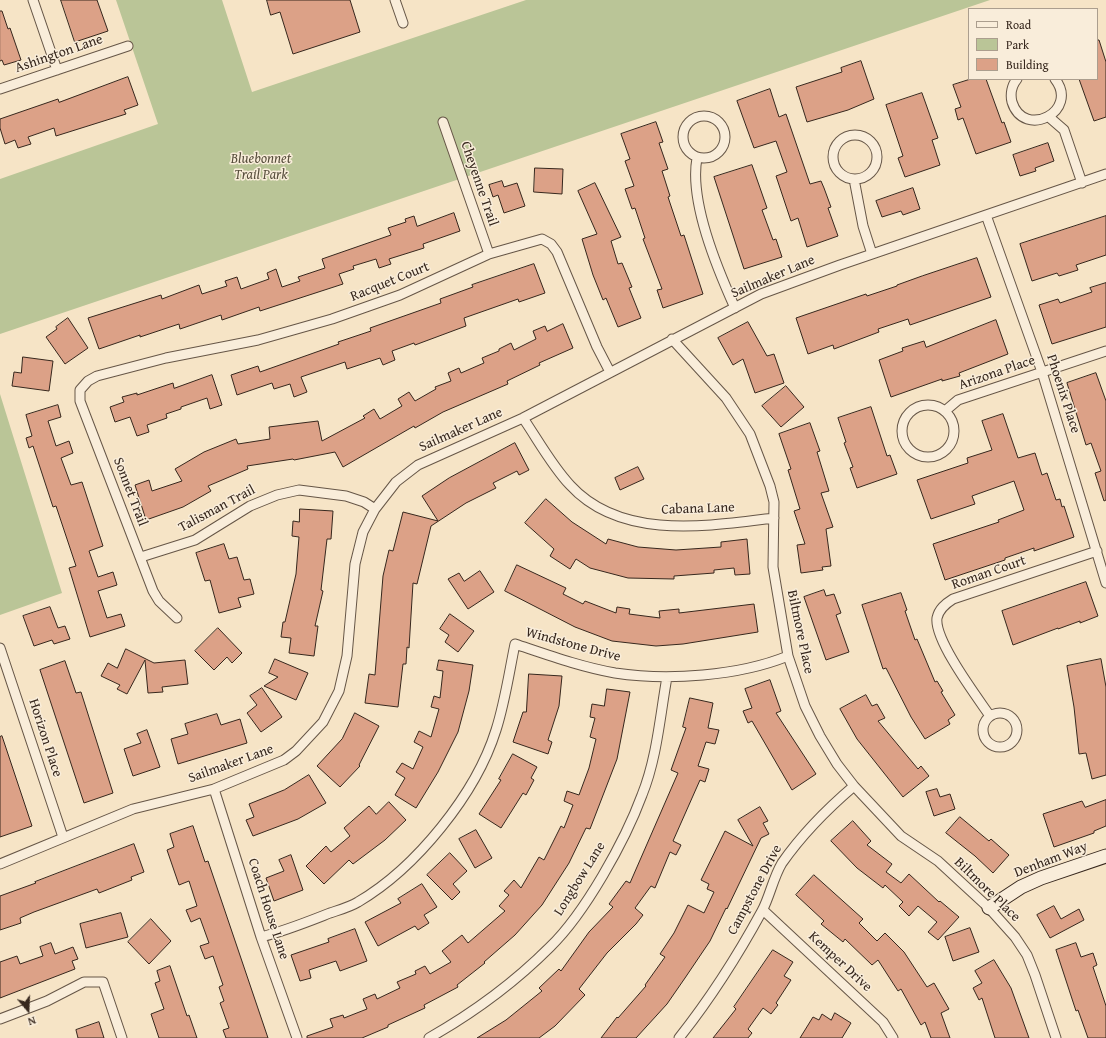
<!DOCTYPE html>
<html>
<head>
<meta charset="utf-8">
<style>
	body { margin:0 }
	#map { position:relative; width:1106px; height:1038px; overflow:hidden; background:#f6e4c6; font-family:"Gentium Book Plus",serif }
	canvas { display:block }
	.legend { position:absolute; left:968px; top:8px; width:130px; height:72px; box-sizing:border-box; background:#f9edda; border:1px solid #ab9e8e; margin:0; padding:5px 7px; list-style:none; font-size:12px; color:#36271d }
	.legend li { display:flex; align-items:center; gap:8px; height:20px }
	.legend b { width:20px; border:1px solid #ab9e8e }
	.north { position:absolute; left:8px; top:990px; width:40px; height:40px; -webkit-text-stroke:3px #f9edda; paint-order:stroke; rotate:161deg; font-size:11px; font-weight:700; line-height:16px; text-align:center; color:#36271d }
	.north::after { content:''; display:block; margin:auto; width:14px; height:18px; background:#36271d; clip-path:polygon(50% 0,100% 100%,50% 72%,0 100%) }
</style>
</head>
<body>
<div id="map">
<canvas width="1106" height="1038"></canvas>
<ul class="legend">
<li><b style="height:5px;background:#f9edda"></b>Road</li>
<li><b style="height:11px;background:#bac597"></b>Park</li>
<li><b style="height:11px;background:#dca187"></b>Building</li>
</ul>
<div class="north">N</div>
</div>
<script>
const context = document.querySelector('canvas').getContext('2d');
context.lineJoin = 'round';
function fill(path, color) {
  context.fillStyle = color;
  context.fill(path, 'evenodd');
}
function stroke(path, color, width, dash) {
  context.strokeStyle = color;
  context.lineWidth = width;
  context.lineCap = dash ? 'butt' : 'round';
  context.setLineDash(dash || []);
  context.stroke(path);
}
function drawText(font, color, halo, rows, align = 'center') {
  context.font = font + ' "Gentium Book Plus",serif';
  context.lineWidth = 3;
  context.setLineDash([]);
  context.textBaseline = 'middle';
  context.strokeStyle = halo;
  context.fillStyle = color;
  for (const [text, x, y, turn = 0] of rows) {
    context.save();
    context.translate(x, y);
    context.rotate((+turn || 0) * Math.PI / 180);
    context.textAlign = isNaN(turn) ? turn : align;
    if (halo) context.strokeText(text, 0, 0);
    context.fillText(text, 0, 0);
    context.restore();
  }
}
const green = new Path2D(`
	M116,0H222L252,92L526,0H990L0,334V179L158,124Z
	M0,394L62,593L0,615Z`);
const building = new Path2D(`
	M61,0H97L108,31L75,42Z
	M267,0H350L360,32L293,54L280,12L271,15Z
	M0,11H2L8,29L10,28L21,60L4,65L2,60L0,61Z
	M1097,40H1099L1106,62V117L1094,121L1079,79H1097Z
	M861,61L874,99L848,110L807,122L796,87L842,72L841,68Z
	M128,77L138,105L124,110L126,114L56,136L54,128L28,137L31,144L18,148L15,140L5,144L0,128V119L58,99L59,102Z
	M971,79H986L1002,123L1004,122L1011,142L976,154L963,118L958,120L955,109L961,107L953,85Z
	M770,89L779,117L786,114L810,184L821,181L824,188L831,207L828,208L838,236L807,247L798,218L791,221L776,176L787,172L776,141L754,148L737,101Z
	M922,93L938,138L932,140L940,165L905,177L898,158L903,156L886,105Z
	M656,122L663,142L659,143L668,169L662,171L670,196L668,197L681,236L684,235L703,294L663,308L657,290L662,289L643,239L645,238L635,208L632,209L625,189L634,186L625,161L630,159L621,134Z
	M1048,143L1054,161L1035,168L1036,171L1020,176L1013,155Z
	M752,165L767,208L762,210L773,240L776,239L782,257L744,269L714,177Z
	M535,168L563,169L562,194L534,192Z
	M502,181L504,187L517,183L525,206L504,213L498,195L493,197L489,185Z
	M595,183L621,237L611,241L618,264L622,263L632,287L629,288L641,318L618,327L606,298L603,300L593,275L582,239L597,234L578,191Z
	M913,188L920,209L903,215L901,211L882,217L876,201Z
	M454,213L460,231L423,244L424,248L389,259L391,264L379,268L376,259L353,266L354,269L339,274L343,284L260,311L259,307L222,320L221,315L180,329L179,324L140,337V335L99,349L88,318L161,295L162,299L199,285L202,294L227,286L225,281L237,277L241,289L269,279L267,273L276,269L282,287L300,281L298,277L325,268L322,259L391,235L388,228L406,222L405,219L414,216L417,226Z
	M1106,216V255L1076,265L1078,270L1059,276L1057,273L1032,281L1020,244Z
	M977,258L991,297L910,325L908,319L878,329L879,332L834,349L833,345L808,354L796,318L866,294L867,296L897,286V285L922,276Z
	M534,264L545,293L519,302L518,299L464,318L466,326L415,345L414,343L392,351L395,360L383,365L380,358L347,369L345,362L301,377L307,392L294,397L290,384L274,389L272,383L237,395L231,375L258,366L260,372L339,344L338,342L371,331L370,328L441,303L440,299L473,287L472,285Z
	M1106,283V327L1052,344L1039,305L1058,299L1060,303L1092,292L1090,288Z
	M68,318L88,348L65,364L46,337L57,329L56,327Z
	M996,320L1008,354L959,373L960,376L942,381V379L891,397L879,360L903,351L902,348L924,341L926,347Z
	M748,322L767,356L774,354L784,383L755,393L743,359L733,365L718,338Z
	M563,324L573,348L539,363L540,365L507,381L508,384L443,412L415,428L414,426L343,467L335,452L294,460L293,459L247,466L248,469L208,486L211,491L183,507L146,520L135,485L149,480L152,491L182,481L175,469L204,452L236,439L238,444L270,439L269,427L318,421L322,441L365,418L363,416L374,409L380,419L402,406L398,399L409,392L415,401L436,389L435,387L451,381L448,373L459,368L461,373L484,363L482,358L499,351V349L511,343L514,350L536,339L533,331L545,326L547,331Z
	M23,357L53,361L49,391L12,386L14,372L21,373Z
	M1096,373L1106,401V500L1104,501L1095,473L1101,471L1091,443L1086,445L1067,383Z
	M212,375L222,405L210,409L207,398L181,407V409L166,414L167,418L147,425L149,432L137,436L130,417L115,422L110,407L124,402L122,397L137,393V395L173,383L174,388Z
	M786,386L804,407L781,427L762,406Z
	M58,405L61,417L48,421L56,446L69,441L73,453L61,458L71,485L82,482L103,546L89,551L98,577L113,572L117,585L98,591L107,618L121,614L125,626L90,637L69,568L76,566L56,506L53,507L33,446L29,448L26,438L32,436L26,415Z
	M871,407L887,456L890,455L897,474L857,488L850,468L853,467L844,443L846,442L838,418Z
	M1003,414L1018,458L1035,453L1042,475L1047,473L1056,500L1060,499L1062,507L1064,506L1074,537L1034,551V548L1005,558V560L945,580L933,544L999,522L998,520L1024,510L1014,481L972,496L975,504L931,519L917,480L968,463L967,458L992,450L982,421Z
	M810,423L820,451L817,452L829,491L821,493L833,527L826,529L831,566L822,567L823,570L801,573L797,545L805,544L794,511L800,509L788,470L791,469L779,434Z
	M515,443L529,470L519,475L517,471L493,483L496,488L466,503L431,526L417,584L413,583L409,648L407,647L406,664H403L398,707L365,703L369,674L375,675L383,576L389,550L393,551L403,512L438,521L422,496L449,478Z
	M638,467L644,479L620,490L615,478Z
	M546,499L572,522L606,544L608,539L638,547L676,550L721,547V542L747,539L750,574L735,575L734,568L714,570V573L674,576V579L628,578L590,568L576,559L570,569L550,556L554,549L525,523Z
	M300,509L333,511L331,539H327L321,590L323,591L315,626H318L314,656L289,653L291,638L281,637L283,622H285L296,574L299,537L292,536L293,521L299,522Z
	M224,544L229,559L237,557L244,580L250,579L254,594L238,598L241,607L219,613L210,580L205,581L196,553Z
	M517,565L566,588L563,594L583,604L585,601L616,613L617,607L630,609L629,614L660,618L659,611L679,609V613L754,604L758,632L683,644L656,646L612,641L575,627L505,591Z
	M480,571L494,592L468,609L448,579L459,573L464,581Z
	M1086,582L1098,616L1080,623V621L1058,629V628L1013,645L1002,611Z
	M824,590L826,596L834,594L841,613L836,615L849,652L826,660L804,597Z
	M901,593L907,610L905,611L915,640L917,639L935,682L937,681L943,691L941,692L955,715L948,720L950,724L925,739L911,717L886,668L883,669L862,605Z
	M50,607L58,628L65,626L70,639L54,644L52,640L34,646L23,616Z
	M450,614L474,631L458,652L445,642L449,635L440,629Z
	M218,628L242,653L232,663L227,657L214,670L195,651Z
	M126,649L154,663L185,660L188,684L162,687L163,692L148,693L145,660L127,694L117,689L120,685L101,676L108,663L117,668Z
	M275,659L308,673L296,700L264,686L278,677L269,673Z
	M1101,659L1106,687V775L1092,779L1086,753L1079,754L1074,707L1067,666Z
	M439,660L473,665L469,691L458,732L438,772L416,808L395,795L405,778L396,772L402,763L413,769L423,747L414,742L419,731L431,737L439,709L431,707L434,696L440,698L443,671L437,670Z
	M65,661L76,693L81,692L113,793L84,803L40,670Z
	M529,674L562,676L559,706L548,740L552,742L548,754L513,742L523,712H526Z
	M770,680L781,711L776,713L816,774L792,790L752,721L748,723L743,711L752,708L745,689Z
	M262,688L282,717L261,732L247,713L257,705L250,696Z
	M607,689L630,692L617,759L590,829L586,828L569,863L542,905L515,935L484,962L485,963L457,985L458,987L424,1005L425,1008L388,1025V1027L362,1038H307V1036L333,1027L330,1019L343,1015L344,1018L367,1009L363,999L375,994L377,999L400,988L397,982L416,974L415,971L425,966L430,974L451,962L442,951L462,935L468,943L505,911L499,906L509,895L504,891L514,880L521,888L539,857L544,860L561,826L564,828L573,805L564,801L567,791L579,795L589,768L596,739L590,737L595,718L590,717L592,704L604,706Z
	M866,695L872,706L877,704L885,718L878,721L918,769L921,766L929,776L903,797L857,739L840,709Z
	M690,698L713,703L708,728L719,730L715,744L706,742L698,766L709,769L705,782L700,780L673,841L681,845L676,855L670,852L655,888L651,886L635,908L643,915L636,924L607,953L579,989L585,995L555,1026L539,1038H477L506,1020L542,991L539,988L559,969L561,971L589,932L613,907L609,904L626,881L630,883L678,773L671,770L686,728L683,727Z
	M355,713L379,726L359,765L360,766L340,787L317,766L342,739Z
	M217,714L221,725L240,719L247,743L178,764L171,739L188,734L185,724Z
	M147,730L160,767L133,776L124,749L141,743L137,734Z
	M2,736L32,826L0,837V737Z
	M513,754L537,767L531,778L534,780L526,795L523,793L501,828L479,814L501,780L499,779Z
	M309,775L326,803L298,819L253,836L246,820L254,817L249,804L284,790Z
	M937,789L940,797L950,794L955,809L934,816L926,792Z
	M1106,800V826L1094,831V833L1054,847L1043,814L1082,801L1085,807Z
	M389,802L406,820L385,840L353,864L349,860L324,884L306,866L326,846L331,852L350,836L344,828L369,806L376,814Z
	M760,807L768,821L763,823L769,834L761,838L727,909L726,908L710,941L685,978L667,1004L636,1038H601L617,1017L618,1018L646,986L645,985L665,957L660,954L674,933L688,905L704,913L714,892L707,889L709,884L701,880L725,831L753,846L738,820Z
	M960,817L989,841L991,839L1009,855L993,873L975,856L946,833Z
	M853,821L871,841L867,845L892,864L886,872L901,883L909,874L939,902L940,901L959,917L938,940L928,932L937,922L918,906L909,916L899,906L903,902L885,885L883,888L857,868L831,841Z
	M193,826L205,862L208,861L268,1038H226L223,1030L229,1028L220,1003L224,1001L219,987L223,985L213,956L205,959L200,946L209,943L200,918L191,922L186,910L197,906L189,881L179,885L167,850L174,847L170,834Z
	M476,830L492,858L475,868L459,839Z
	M134,844L144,872L131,877L132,880L99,893L97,889L34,912L20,918L21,923L0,930V896L36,883L35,882Z
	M450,853L467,871L453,884L460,892L452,900L427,875Z
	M291,855L303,890L274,901L266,878L284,871L279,860Z
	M814,875L863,919L859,923L877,941L885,933L904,952L927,987L934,983L949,1009L941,1013L950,1038H931L925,1022L921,1025L901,989L898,991L878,960L872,965L845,939L843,942L821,924L824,921L796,895Z
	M422,884L437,907L424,915L429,923L418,930L415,926L378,946L365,922L401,903L398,899Z
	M1054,906L1061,919L1079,909L1084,920L1050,938L1037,915Z
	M121,913L128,937L86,948L80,924Z
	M151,919L171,941L149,964L128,942Z
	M970,928L979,952L953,961L945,937Z
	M355,929L367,961L340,971L336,961L309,970L311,978L300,981L291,955L329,942L328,939Z
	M51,943L55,954L73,947L78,959L72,961L75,969L0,998V962L17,956L20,964L43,956L40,947Z
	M1076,943L1081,957L1093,953L1097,965L1093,967L1106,1006V1038H1088L1078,1010L1076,1011L1056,950Z
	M773,950L793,962L784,976L791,980L776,1003L778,1005L771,1014L763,1008L748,1029L752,1033L748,1038H713L736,1009L734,1007Z
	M994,960L1011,988L1029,1038H995L982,998L979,1000L973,988L982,983L975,971Z
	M170,966L187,1016L189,1015L197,1038H159L151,1014L164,1009L155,983L160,981L157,971Z
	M835,1013L851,1023L842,1038H800L813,1017L819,1020L822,1014L831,1020Z
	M99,1022L104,1038H78L76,1030Z`);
const street = new Path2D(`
	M33,0L57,70
	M395,0L403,23
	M1017,79C1012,85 1010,94 1012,102C1024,140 1080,111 1055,79
	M0,89L128,46
	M683 137a21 21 0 1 1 42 0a21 21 0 1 1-42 0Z
	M1049,117L1064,130L1082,183
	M443,122L489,254
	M833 157a22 22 0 1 1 44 0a22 22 0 1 1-44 0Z
	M697,158C689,201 717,268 735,308
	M854,179L863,226L872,254
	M986,215L1042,372L1106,583
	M672,339L726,398L750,434L770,486L774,502L773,567L788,656L805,706L820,736L837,764L854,786L901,836L938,861L989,908L1015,937L1027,955L1035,975L1056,1038
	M902 431a26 26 0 1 1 52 0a26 26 0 1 1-52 0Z
	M945,411L958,400L1106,351
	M523,418C538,440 552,466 570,485C621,541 708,526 774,518
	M141,557L195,540L250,506L277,495L299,490L346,496L364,502L375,509
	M177,618L159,601L153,591L80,401V390L88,381L97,376L166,358L258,340L332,319L400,295L489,254L542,239L551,244L557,252L597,347L610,372
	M0,648L63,837
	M983 730a17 17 0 1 1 34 0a17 17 0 1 1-34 0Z
	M990,716C977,697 934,640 937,618C939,609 945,604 953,599L1097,551
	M214,789L261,937L297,1038
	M0,864L133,809L214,789L284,760L296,751L323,722L339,691L347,656L355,564L363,532L375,509L396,482L418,465L523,418L761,294L840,265L1106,174
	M763,910L883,1022L893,1038
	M261,937C285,931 307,922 330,913C339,910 350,907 358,902C416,868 476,794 496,730C505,702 509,673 515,644C548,655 581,667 615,673C668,681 739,676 788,656
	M0,1019L47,1001L84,982H103L122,1038
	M429,1038C473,1013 514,983 550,947C585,913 625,841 642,795C657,758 660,716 667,677
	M679,1038C710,999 738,955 762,911C770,896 773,878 782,863C803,833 827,809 854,786`);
const secondary = new Path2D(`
	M989,908L1021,887L1041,878L1106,856`);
const streetNames = [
	["Ashington Lane",59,54,-19],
	["Cheyenne Trail",479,184,71],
	["Sailmaker Lane",773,277,-23],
	["Racquet Court",390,282,-22],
	["Arizona Place",997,373,-19],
	["Phoenix Place",1063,394,72],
	["Sailmaker Lane",461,430,-24],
	["Sonnet Trail",130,492,69],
	["Talisman Trail",217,509,-28],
	["Cabana Lane",698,509,-2],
	["Roman Court",989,573,-19],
	["Biltmore Place",800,632,78],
	["Windstone Drive",573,645,15],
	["Horizon Place",45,738,72],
	["Sailmaker Lane",231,764,-20],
	["Denham Way",1051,860,-21],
	["Longbow Lane",580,879,-58],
	["Campstone Drive",755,890,-62],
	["Biltmore Place",987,890,44],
	["Coach House Lane",268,909,72],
	["Kemper Drive",840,962,43]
];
const parkNames = [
	["Bluebonnet",261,159],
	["Trail Park",261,175]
];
fill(green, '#bac597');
fill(building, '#dca187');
stroke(building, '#36271d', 1);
stroke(street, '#665647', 11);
stroke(secondary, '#36271d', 15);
stroke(street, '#f9edda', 9);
stroke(secondary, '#f9edda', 13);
drawText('14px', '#36271d', '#f9edda', streetNames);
drawText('italic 14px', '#574e3c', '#f9edda', parkNames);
</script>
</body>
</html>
